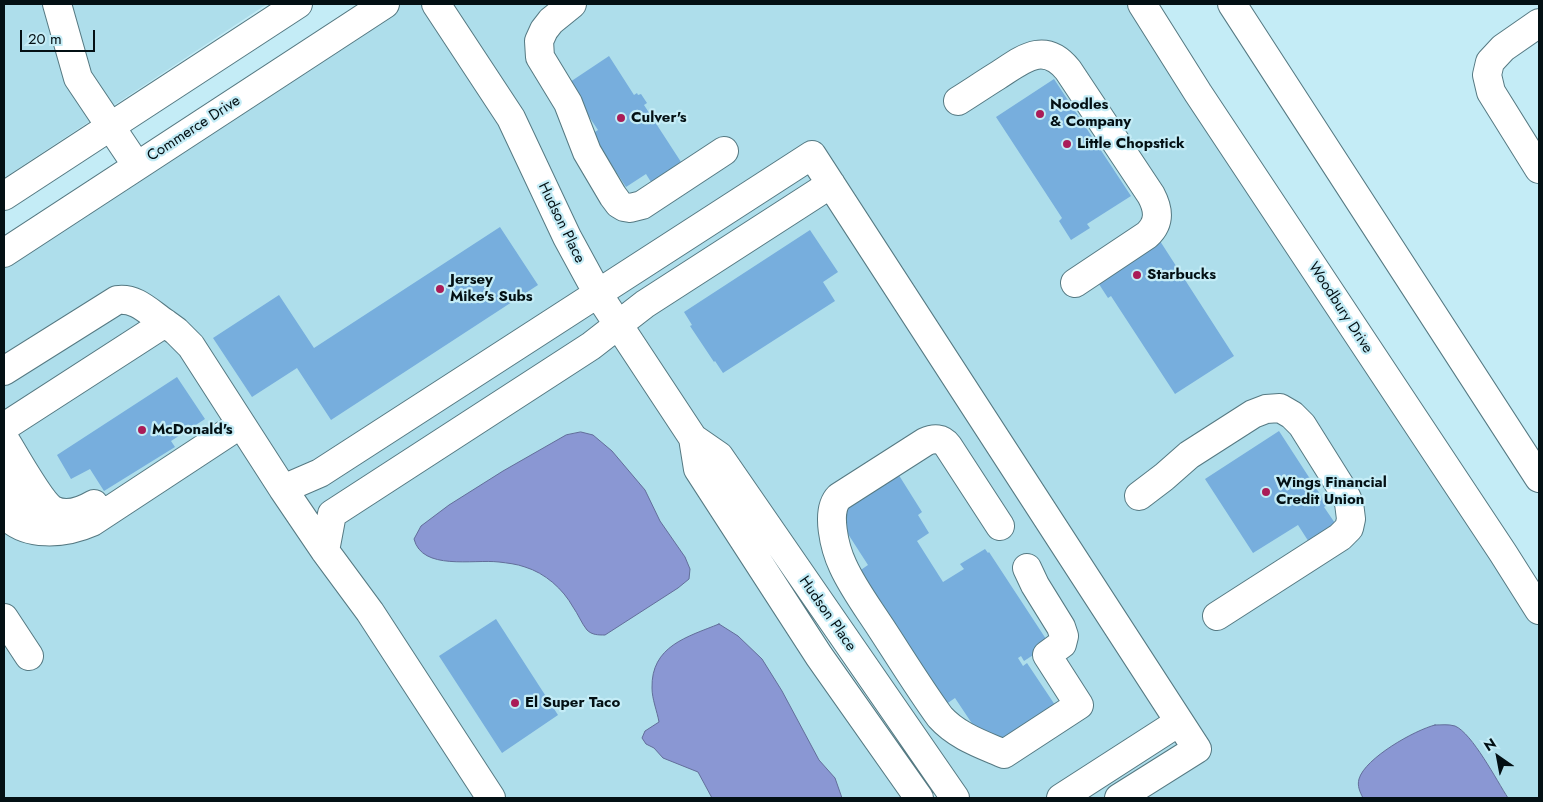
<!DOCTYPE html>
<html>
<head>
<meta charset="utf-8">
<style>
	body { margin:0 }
	#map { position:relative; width:1543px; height:802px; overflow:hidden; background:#c4ecf6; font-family:Jost,sans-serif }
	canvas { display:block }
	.frame { position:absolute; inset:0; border:5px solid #031014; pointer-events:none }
	.north { position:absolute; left:1473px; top:732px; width:50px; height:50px; -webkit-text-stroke:4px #c4ecf6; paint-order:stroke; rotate:327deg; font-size:14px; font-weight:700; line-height:20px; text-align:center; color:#031014 }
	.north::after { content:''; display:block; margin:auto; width:18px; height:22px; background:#031014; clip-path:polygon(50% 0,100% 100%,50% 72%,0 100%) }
	.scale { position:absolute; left:20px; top:30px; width:75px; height:22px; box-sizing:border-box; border:2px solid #031014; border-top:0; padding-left:6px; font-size:15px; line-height:18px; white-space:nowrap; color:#031014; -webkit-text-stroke:4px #c4ecf6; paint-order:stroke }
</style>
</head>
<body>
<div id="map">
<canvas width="1543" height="802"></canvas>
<div class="frame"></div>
<div class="north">N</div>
<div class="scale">20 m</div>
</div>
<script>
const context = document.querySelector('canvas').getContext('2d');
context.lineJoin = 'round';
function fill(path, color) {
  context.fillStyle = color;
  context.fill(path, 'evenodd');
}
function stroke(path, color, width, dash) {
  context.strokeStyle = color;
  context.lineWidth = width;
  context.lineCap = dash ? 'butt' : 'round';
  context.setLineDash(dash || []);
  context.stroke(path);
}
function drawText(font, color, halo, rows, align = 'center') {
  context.font = font + ' Jost,sans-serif';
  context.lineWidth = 4.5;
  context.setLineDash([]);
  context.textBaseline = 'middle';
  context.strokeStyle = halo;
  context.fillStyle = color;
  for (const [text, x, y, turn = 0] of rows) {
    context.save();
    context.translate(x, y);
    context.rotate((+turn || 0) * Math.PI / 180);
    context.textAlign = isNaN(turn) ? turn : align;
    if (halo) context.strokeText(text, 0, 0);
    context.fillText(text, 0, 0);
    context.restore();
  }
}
const built = new Path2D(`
	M4,4H267L4,178Z
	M385,4H1142L1539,610V798H955L694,439L919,798H4V253Z`);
const water = new Path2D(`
	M581,432L593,435L612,451L645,490L660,521L685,557L690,569L689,579L678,588L605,635C598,635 592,635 587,630C582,624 578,614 573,607C563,589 545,573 525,567C517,564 507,563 499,562C473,559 422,571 414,539L421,526L449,505L503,471L566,435Z
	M719,624L738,636L762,659L782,691L819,760L835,778L842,798H712L698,772L663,758L654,748L646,744L642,738L645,731L659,722C657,711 652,699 652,688C651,646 687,637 719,624Z
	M1435,725C1442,725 1448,724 1455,726C1472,733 1497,781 1508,798H1363C1360,792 1357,786 1359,779C1365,758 1415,730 1435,725Z`);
const building = new Path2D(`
	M609,56L634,95L637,93L638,95L641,94L647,103L644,105L681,162L651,182L646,174L626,187L599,146L584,139L598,130L567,84Z
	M1054,79L1131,196L1087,224L1090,228L1071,240L1059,221L1062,218L996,117Z
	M500,227L538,285L331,420L297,368L252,397L213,338L279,295L314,348Z
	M810,230L838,272L823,282L835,301L723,373L715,361L714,362L690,326L692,325L684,312Z
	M1160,241L1234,356L1175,394L1111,296L1108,298L1095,278Z
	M177,377L205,419L171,441L175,447L104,491L90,469L71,479L57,455Z
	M1279,431L1327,505L1324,507L1341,532L1314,550L1298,525L1253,553L1205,479Z
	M895,469L922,512L918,515L929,533L917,541L943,582L964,569L960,564L985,549L988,553L989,552L1046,639L1047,646L1024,661L1021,656L1018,658L1023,666L1027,663L1055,705L999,745L981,737L955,698L942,707L855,574L868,565L839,520L842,503Z
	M496,619L558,715L502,753L439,656Z`);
const minor = new Path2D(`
	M57,4L78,78L137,166
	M436,4L511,118L567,237L598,294L693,438L719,456L955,798
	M572,4L551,21L544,30L539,41L540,57L568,103L587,152L613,196L619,204L624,207L630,208L642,205L724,151
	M1539,23L1503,48L1490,62L1487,75L1491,92L1539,169
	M958,101C971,93 984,84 997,76C1022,60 1044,40 1068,70L1151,195C1159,210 1160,223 1147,235L1075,283
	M4,196L298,4
	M4,253L385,4
	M4,371L117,300C136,297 150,313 165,323
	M4,427L165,323L176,331L191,346L283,489L325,551L370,612L491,798
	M4,438C13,453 41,503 53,510C67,517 82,511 94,504
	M693,438L698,469L819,656L919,798
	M4,481C7,499 20,510 38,512
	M283,489L320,473L812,155L1197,749L1119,798
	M1139,496L1164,477L1189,455L1253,414L1266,409L1280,408L1292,415L1302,425L1344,492L1349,503L1351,519L1349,528L1340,537L1217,616
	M4,513C25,538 65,534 92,522L241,424
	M1000,526L948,446C942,438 934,438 925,442L839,497C825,511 835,549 843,566C853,588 868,608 881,628C900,657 919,688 940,717C957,736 981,744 1004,754L1079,705L1047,655L1062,644L1064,636L1061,627L1035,585L1027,568
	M325,551L332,514L591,346L645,304L831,184
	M4,618L29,656
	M1061,798L1179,722`);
const major = new Path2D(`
	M1142,4L1198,93L1503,553L1539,610
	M1232,4L1539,478`);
const markers = [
	[1040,114,5,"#aa1c58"],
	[621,118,5,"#aa1c58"],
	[1067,144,5,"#aa1c58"],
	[1137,275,5,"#aa1c58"],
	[440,289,5,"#aa1c58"],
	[142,430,5,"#aa1c58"],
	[1266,492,5,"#aa1c58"],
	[515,703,5,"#aa1c58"]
];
const poiNames = [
	["Noodles",1050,105],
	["& Company",1050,122],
	["Culver's",631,118],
	["Little Chopstick",1077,144],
	["Starbucks",1147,275],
	["Jersey",450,280],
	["Mike's Subs",450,297],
	["McDonald's",152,430],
	["Wings Financial",1276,483],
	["Credit Union",1276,500],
	["El Super Taco",525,703]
];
const streetNames = [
	["Commerce Drive",194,129,-33],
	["Hudson Place",561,223,64],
	["Woodbury Drive",1340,308,57],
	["Hudson Place",827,614,55]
];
fill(built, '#aedeeb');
fill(water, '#8a97d3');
stroke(water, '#626e9a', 1);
fill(building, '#77aedd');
stroke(minor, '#557982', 30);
stroke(major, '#557982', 30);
stroke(minor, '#fff', 28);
stroke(major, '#fff', 28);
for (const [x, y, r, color] of markers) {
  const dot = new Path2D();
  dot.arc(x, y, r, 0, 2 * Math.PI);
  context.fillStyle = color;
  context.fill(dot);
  stroke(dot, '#c4ecf6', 2);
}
drawText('bold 15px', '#031014', '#c4ecf6', poiNames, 'left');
drawText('15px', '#031014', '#c4ecf6', streetNames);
</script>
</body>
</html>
